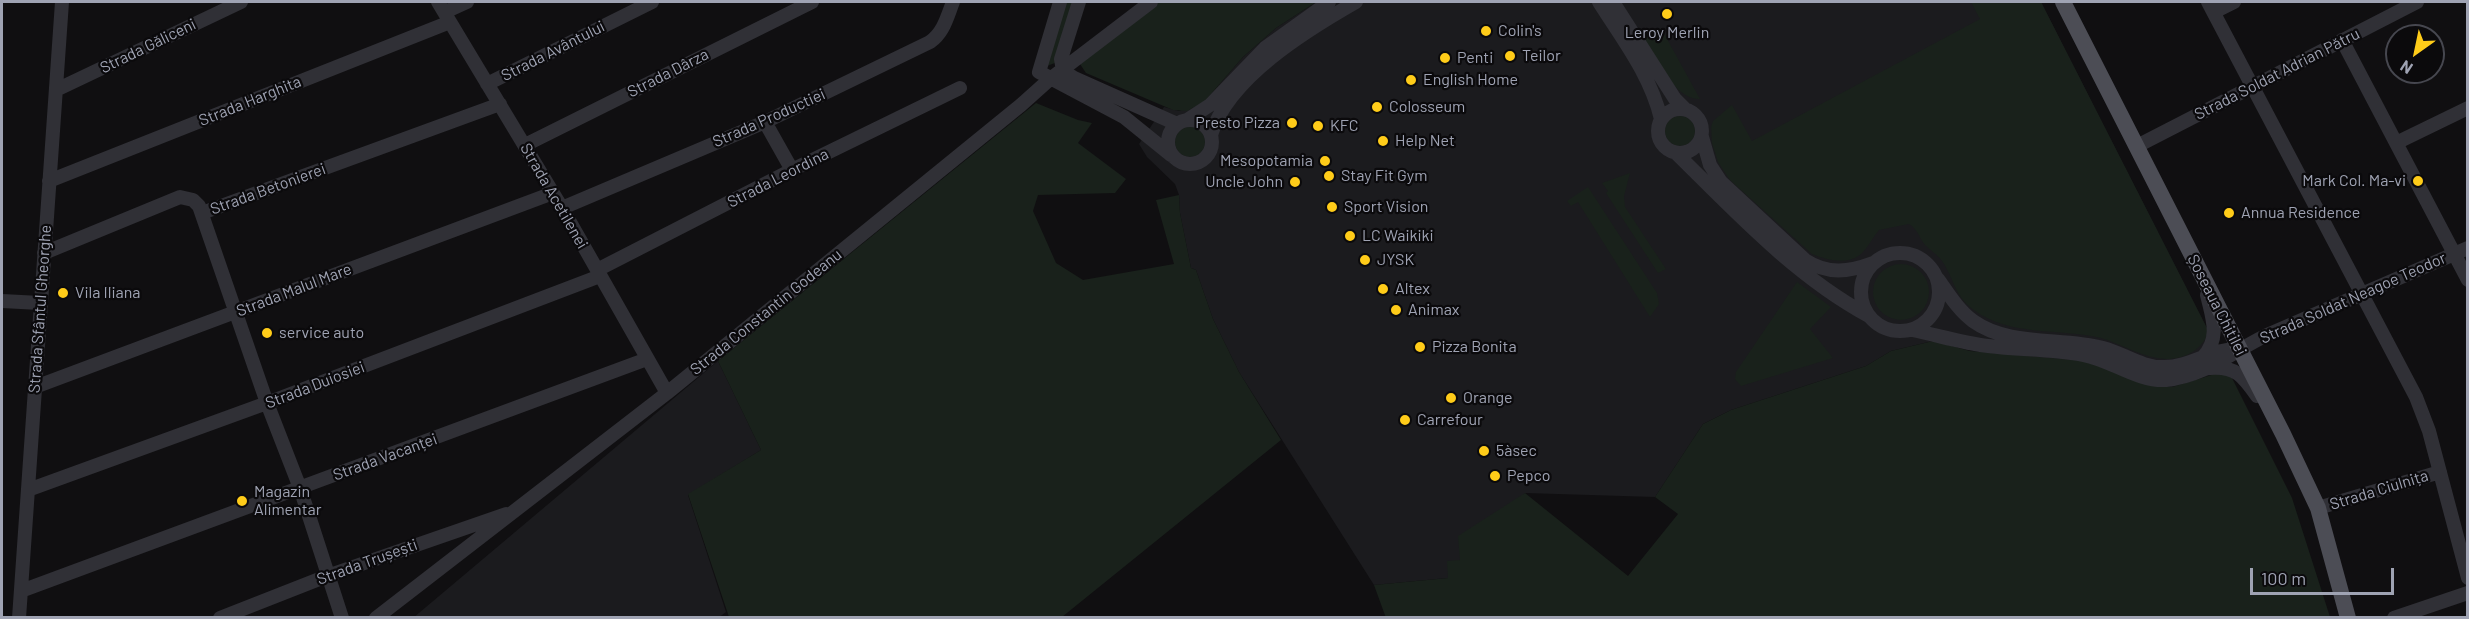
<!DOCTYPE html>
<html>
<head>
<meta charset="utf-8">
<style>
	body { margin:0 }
	#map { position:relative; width:2469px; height:619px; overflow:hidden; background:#100f11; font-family:Barlow,sans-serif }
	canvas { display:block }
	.frame { position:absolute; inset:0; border:3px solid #9fa3b3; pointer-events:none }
	.north { position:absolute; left:2385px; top:24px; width:60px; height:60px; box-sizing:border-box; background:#0b0a0c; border:2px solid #46474f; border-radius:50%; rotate:213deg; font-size:16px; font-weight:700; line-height:24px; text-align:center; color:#9fa3b3 }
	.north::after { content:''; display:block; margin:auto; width:21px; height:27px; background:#ffcc19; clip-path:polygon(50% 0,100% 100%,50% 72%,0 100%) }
	.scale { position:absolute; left:2250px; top:568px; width:144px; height:27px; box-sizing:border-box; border:3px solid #9fa3b3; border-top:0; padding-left:8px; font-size:18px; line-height:21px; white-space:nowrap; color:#9fa3b3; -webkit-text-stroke:4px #0b0a0c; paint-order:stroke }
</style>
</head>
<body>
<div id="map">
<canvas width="2469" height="619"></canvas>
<div class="frame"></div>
<div class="north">N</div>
<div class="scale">100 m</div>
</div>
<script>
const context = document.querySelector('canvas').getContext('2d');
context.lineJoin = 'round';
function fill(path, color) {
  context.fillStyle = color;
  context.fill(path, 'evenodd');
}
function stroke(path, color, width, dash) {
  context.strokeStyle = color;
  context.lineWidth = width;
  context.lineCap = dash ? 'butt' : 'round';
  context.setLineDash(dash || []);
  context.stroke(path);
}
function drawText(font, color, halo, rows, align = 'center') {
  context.font = font + ' Barlow,sans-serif';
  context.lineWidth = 4.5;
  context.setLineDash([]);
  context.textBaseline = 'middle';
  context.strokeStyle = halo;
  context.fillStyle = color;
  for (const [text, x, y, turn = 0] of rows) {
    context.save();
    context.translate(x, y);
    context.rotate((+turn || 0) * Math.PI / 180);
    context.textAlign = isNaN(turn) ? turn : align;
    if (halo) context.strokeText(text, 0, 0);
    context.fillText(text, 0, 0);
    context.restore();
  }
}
const built = new Path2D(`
	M1316,2H2041L2228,370L2172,387L2156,386L1933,341L1891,351L1866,366L1731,410L1703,424L1655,497L1525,493L1460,560L1448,578L1374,585L1239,372L1213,319L1196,270L1191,268L1180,213L1179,195L1175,184L1147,157L1139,144L1164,107L1179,111L1204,102L1243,57L1276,28Z
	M718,361L761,450L688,495L726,612L718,618H413Z`);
const green = new Path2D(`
	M1065,2H1075L1055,63L1044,67Z
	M1159,2H1316L1276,28L1243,57L1204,102L1187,111L1173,110L1086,73L1080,64Z
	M1971,2H2041L2209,332C2201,350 2186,359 2166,359C2143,358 2122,344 2101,338C2059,328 2010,337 1974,310C1954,296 1954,278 1942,261C1937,254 1931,251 1925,245C1919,238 1918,229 1909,224L1879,230C1873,237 1869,246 1862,253C1849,266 1827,260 1812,254L1730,180L1718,162L1712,143L1711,127L1713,121L1732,105L1752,141L1980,19Z
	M1661,28L1700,99C1676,101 1655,57 1643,38Z
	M1036,103L1078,120L1092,123L1078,143L1126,179L1115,193L1038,195L1033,211L1056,263L1083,280L1174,264L1156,200L1179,195L1180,213L1191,268L1196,270L1213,319L1239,372L1281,440L1062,617H729L688,494L761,450L718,361Z
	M1665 131a15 15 0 1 1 30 0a15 15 0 1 1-30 0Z
	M1175 142a15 15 0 1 1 30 0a15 15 0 1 1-30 0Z
	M1630,173L1624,196L1625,207L1666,269L1658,273L1606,193L1608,191L1602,183Z
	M1588,187L1657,293L1659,304L1650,317L1578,202L1571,206L1567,201Z
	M1873 292a28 28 0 1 1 56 0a28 28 0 1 1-56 0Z
	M1797,282L1831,307L1810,329L1833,358L1741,386L1735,379L1736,372Z
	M1933,341L1970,351L2084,361L2156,386L2172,387L2228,370L2292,498L2330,617L1386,618L1374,585L1448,578L1447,561L1460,560L1458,536L1525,493L1628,576L1678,514L1655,497L1703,424L1731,410L1866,366L1891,351Z`);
const minor = new Path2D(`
	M438,2L562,208L667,393
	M1060,2L1039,72L1124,117L1171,155
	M1599,2C1623,40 1650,74 1661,119
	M1613,2L1675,99L1685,109
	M2208,2L2416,397L2429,431L2468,578
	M445,12L467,2
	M2214,12L2234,2
	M2342,40L2468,280
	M1063,71L1074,78L1177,124
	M1063,71L1061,59L1079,2
	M487,84L652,2
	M56,90L241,2
	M1658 131a22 22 0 1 1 44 0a22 22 0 1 1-44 0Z
	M1168 142a22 22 0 1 1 44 0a22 22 0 1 1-44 0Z
	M1187,120L1210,105L1265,48L1329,2
	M765,122L792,170
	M1211,135C1228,78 1307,30 1356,2
	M1702,137L1710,165L1721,182L1805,260C1828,275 1849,272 1873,263
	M2396,143L2468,108
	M525,145L812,2
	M2137,146L2417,2
	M1676,153C1736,212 1795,276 1869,316
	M49,181L450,22
	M562,208L765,122L930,42C944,32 947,17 953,2
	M202,213L500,104
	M1861 292a39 39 0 1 1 78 0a39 39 0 1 1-78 0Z
	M44,253L180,197L193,200L199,206L267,403L300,488L342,618
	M597,270L792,170L960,88
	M1938,279C1948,293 1958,310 1973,321C2009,347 2062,337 2103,348C2123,353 2142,368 2164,367C2191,367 2212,348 2239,349
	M2,301L40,303
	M1912,330C1937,335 1963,343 1988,346C2020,350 2052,349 2084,355C2111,360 2138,382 2166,380C2205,376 2232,352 2265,336L2468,248
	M2203,357C2221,338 2212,317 2207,295
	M2210,368C2236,366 2243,376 2257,396
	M35,387L553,193
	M28,490L267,403L600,276
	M2318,508L2440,472
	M21,591L647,359
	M19,618L62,2
	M220,618L327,576L506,514
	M376,618L667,393L1021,105L1050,79L1151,2
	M2394,618L2468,593`);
const major = new Path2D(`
	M2063,2L2283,434L2318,508L2348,618`);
const markers = [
	[1667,14,6,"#ffcc19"],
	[1486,31,6,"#ffcc19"],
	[1510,56,6,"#ffcc19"],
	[1445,58,6,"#ffcc19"],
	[1411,80,6,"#ffcc19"],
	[1377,107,6,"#ffcc19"],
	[1292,123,6,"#ffcc19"],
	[1318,126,6,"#ffcc19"],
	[1383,141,6,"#ffcc19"],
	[1325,161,6,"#ffcc19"],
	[1329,176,6,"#ffcc19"],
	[2418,181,6,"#ffcc19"],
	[1295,182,6,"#ffcc19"],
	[1332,207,6,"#ffcc19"],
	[2229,213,6,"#ffcc19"],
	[1350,236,6,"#ffcc19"],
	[1365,260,6,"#ffcc19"],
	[1383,289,6,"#ffcc19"],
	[63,293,6,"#ffcc19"],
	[1396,310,6,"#ffcc19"],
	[267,333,6,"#ffcc19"],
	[1420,347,6,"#ffcc19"],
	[1451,398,6,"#ffcc19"],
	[1405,420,6,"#ffcc19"],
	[1484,451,6,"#ffcc19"],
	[1495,476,6,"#ffcc19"],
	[242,501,6,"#ffcc19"]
];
const poiNames = [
	["Colin's",1498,31],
	["Leroy Merlin",1667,33,"center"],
	["Teilor",1522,56],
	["Penti",1457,58],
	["English Home",1423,80],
	["Colosseum",1389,107],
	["Presto Pizza",1280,123,"right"],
	["KFC",1330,126],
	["Help Net",1395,141],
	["Mesopotamia",1313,161,"right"],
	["Stay Fit Gym",1341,176],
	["Mark Col. Ma-vi",2406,181,"right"],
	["Uncle John",1283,182,"right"],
	["Sport Vision",1344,207],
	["Annua Residence",2241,213],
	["LC Waikiki",1362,236],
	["JYSK",1377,260],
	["Altex",1395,289],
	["Vila Iliana",75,293],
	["Animax",1408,310],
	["service auto",279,333],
	["Pizza Bonita",1432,347],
	["Orange",1463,398],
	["Carrefour",1417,420],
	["5àsec",1496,451],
	["Pepco",1507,476],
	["Magazin",254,492],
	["Alimentar",254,510]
];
const streetNames = [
	["Strada Găliceni",148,46,-26],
	["Strada Avântului",553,51,-27],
	["Strada Dârza",668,73,-27],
	["Strada Soldat Adrian Pătru",2277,74,-27],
	["Strada Harghita",250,101,-22],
	["Strada Productiei",769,118,-24],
	["Strada Leordina",778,178,-27],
	["Strada Betonierei",268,189,-20],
	["Strada Acetilenei",554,196,60],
	["Strada Malul Mare",294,290,-21],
	["Strada Soldat Neagoe Teodor",2353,298,-24],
	["Șoseaua Chitilei",2217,305,63],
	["Strada Sfântul Gheorghe",40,309,-86],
	["Strada Constantin Godeanu",766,312,-39],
	["Strada Duiosiei",315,385,-21],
	["Strada Vacanței",385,457,-20],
	["Strada Ciulnița",2379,490,-17],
	["Strada Trușești",367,562,-20]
];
fill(built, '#1b1b1e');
fill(green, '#19211b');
stroke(minor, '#303036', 14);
stroke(major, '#4c4d55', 16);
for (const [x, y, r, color] of markers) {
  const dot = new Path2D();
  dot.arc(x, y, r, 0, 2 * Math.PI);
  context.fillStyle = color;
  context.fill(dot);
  stroke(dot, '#0b0a0c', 2);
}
drawText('16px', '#9fa3b3', '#0b0a0c', poiNames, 'left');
drawText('16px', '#9fa3b3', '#0b0a0c', streetNames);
</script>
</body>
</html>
